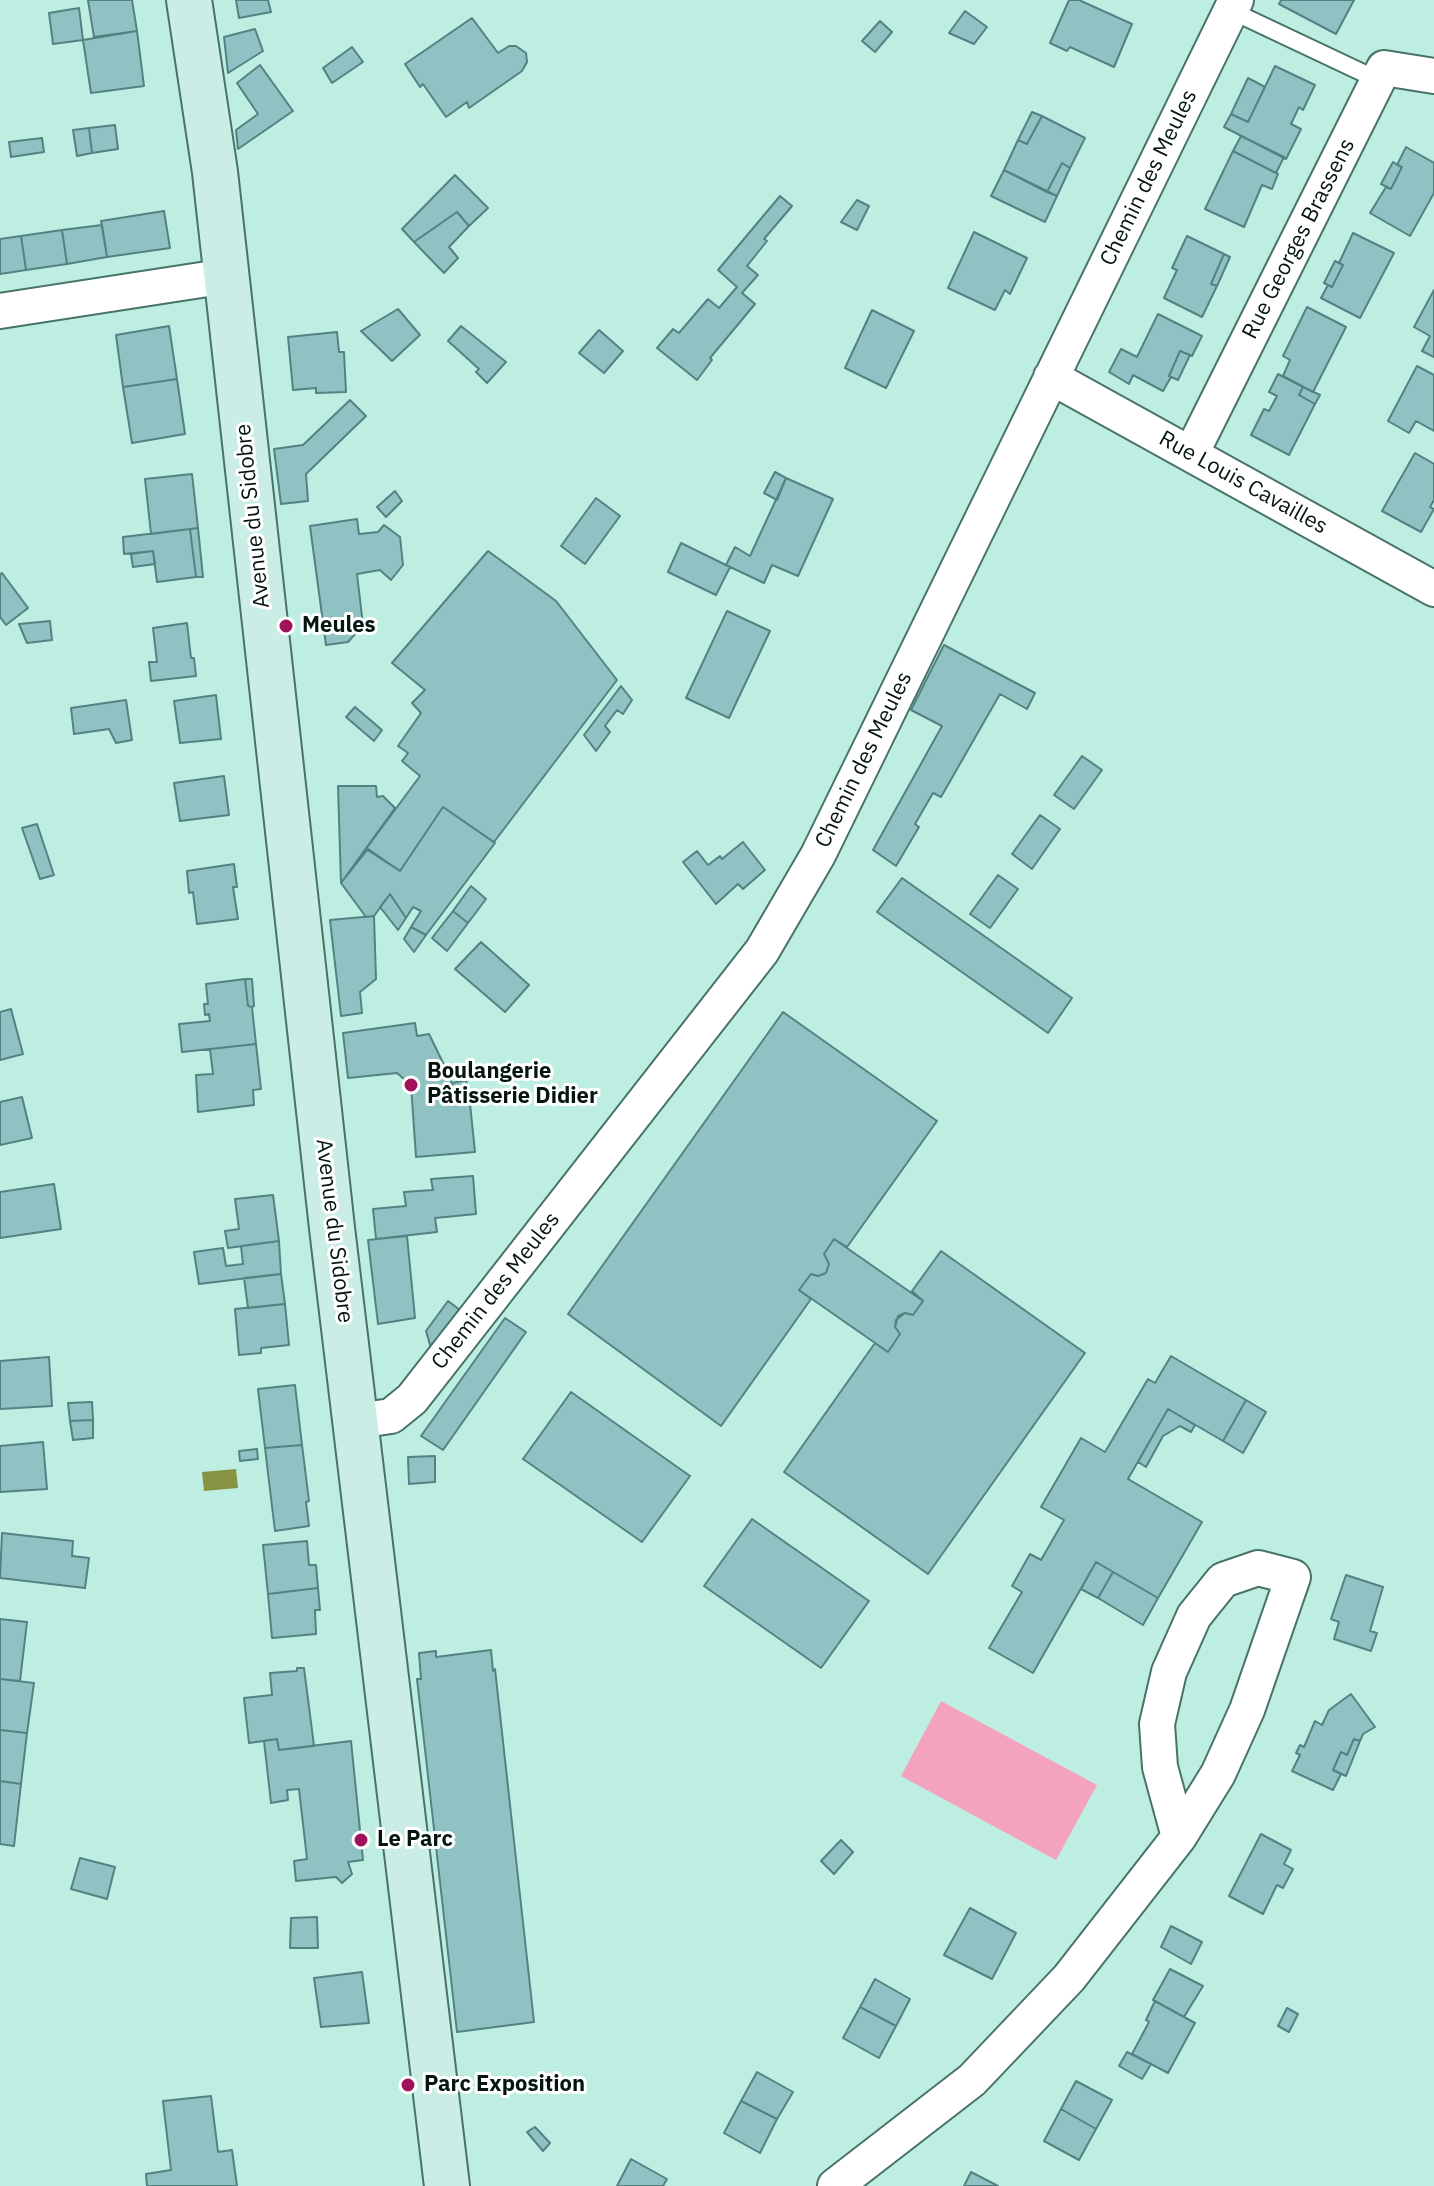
<!DOCTYPE html>
<html>
<head>
<meta charset="utf-8">
<style>
	body { margin:0 }
	canvas { display:block; background:#beeee2 }
</style>
</head>
<body>
<canvas width="1434" height="2186"></canvas>
<script>
const context = document.querySelector('canvas').getContext('2d');
context.lineJoin = 'round';
function fill(path, color) {
  context.fillStyle = color;
  context.fill(path, 'evenodd');
}
function stroke(path, color, width, dash) {
  context.strokeStyle = color;
  context.lineWidth = width;
  context.lineCap = dash ? 'butt' : 'round';
  context.setLineDash(dash || []);
  context.stroke(path);
}
function drawText(font, color, halo, rows, align = 'center') {
  context.font = font + ' "IBM Plex Sans",sans-serif';
  context.lineWidth = 6;
  context.setLineDash([]);
  context.textBaseline = 'middle';
  context.strokeStyle = halo;
  context.fillStyle = color;
  for (const [text, x, y, turn = 0] of rows) {
    context.save();
    context.translate(x, y);
    context.rotate((+turn || 0) * Math.PI / 180);
    context.textAlign = isNaN(turn) ? turn : align;
    if (halo) context.strokeText(text, 0, 0);
    context.fillText(text, 0, 0);
    context.restore();
  }
}
const green = new Path2D(`
	M941,1701L1097,1785L1056,1860L901,1776Z`);
const water = new Path2D(`
	M236,1469L238,1488L204,1491L202,1472Z`);
const building = new Path2D(`
	M88,0H132L137,31L94,37Z
	M236,0H268L271,12L239,18Z
	M1069,0H1079L1132,24L1114,67L1070,47L1067,51L1050,43Z
	M1281,0H1354L1336,34L1279,4Z
	M79,8L83,40L53,44L49,13Z
	M965,11L987,27L974,44L949,33Z
	M472,18L498,53L509,46H516L526,53L527,62L522,71L469,108L467,102L446,117L423,84L420,87L405,64Z
	M880,21L892,32L875,52L862,41Z
	M255,29L263,51L228,73L224,37Z
	M137,31L144,86L91,93L83,40Z
	M352,47L363,62L332,83L323,68Z
	M260,65L293,111L238,149L236,130L258,114L237,83Z
	M1275,66L1315,85L1303,110L1299,107L1291,124L1301,129L1286,159L1224,127L1231,114L1248,122Z
	M1248,78L1265,87L1248,122L1231,114Z
	M1032,112L1042,116L1027,144L1018,140Z
	M1042,116L1085,138L1070,168L1062,163L1047,192L1004,170L1018,140L1027,144Z
	M115,125L118,149L92,153L89,128Z
	M89,128L92,153L77,156L73,130Z
	M1241,136L1284,157L1276,173L1233,151Z
	M42,138L44,152L11,157L9,142Z
	M1406,147L1434,163V193L1410,236L1370,213L1386,187L1391,189L1402,167L1397,165Z
	M1233,151L1278,174L1272,189L1262,185L1244,227L1205,209Z
	M1393,162L1402,167L1391,189L1381,184Z
	M1062,163L1070,168L1057,196L1047,192Z
	M1004,170L1057,196L1045,222L991,196Z
	M455,175L488,208L469,226L457,212L414,242L402,229Z
	M780,196L792,206L764,239L767,241L747,266L758,275L742,293L755,304L710,358L712,360L697,380L657,348L673,329L679,333L708,299L719,308L737,287L718,270Z
	M857,200L869,206L857,230L841,222Z
	M164,211L170,248L107,257L101,221Z
	M457,212L469,226L449,247L458,258L444,273L414,242Z
	M102,225L107,257L67,264L62,230Z
	M62,230L67,264L26,270L21,236Z
	M974,232L1027,258L1010,294L1005,290L995,310L948,288Z
	M1353,233L1394,253L1360,318L1321,298L1328,285L1332,287L1343,265L1339,263Z
	M21,236L26,270L0,274V239Z
	M1187,236L1224,254L1211,284L1217,286L1202,317L1164,298L1177,270L1172,268Z
	M1224,254L1230,257L1217,286L1211,284Z
	M1335,261L1343,265L1332,287L1324,283Z
	M1434,290V357L1422,351L1430,336L1414,327Z
	M1307,307L1346,327L1313,392L1283,376L1290,360L1283,356Z
	M398,309L420,335L392,361L361,331Z
	M872,310L914,331L886,388L845,368Z
	M1158,314L1202,336L1192,356L1180,351L1169,376L1171,377L1163,391L1133,375L1129,384L1109,372L1121,349L1137,357Z
	M169,326L177,379L123,387L116,335Z
	M461,326L506,362L487,383L476,372L479,369L448,341Z
	M599,330L623,351L604,373L579,353Z
	M337,332L339,352H344L346,392L316,393V388L293,390L288,337Z
	M1180,351L1190,355L1178,380L1169,376Z
	M1417,366L1434,375V431L1416,421L1409,433L1388,421Z
	M1278,374L1303,387L1299,395L1315,404L1289,455L1251,435L1264,409L1269,411L1277,396L1269,392Z
	M177,379L185,434L132,443L123,387Z
	M1303,387L1320,395L1315,404L1299,395Z
	M350,400L366,416L306,474L308,501L281,504L274,449L303,445Z
	M1415,453L1434,464V500L1430,507L1434,509L1421,532L1382,511Z
	M775,472L786,478L777,500L764,493Z
	M192,474L198,528L151,534L145,479Z
	M786,478L833,499L798,576L772,565L764,583L726,565L735,547L750,556Z
	M395,491L402,501L386,517L377,507Z
	M596,498L620,516L585,564L561,546Z
	M357,519L359,534L378,532L384,525L400,537L403,565L391,580L380,570L357,574L363,625L348,642L326,645L310,526Z
	M198,528L203,577H196L190,529Z
	M190,529L196,577L157,582L153,551L124,554L123,537Z
	M681,543L730,567L716,595L668,572Z
	M153,551L155,564L133,567L131,554Z
	M488,551L556,601L617,680L494,842L443,807L400,871L366,849L420,776L402,761L408,753L398,746L421,713L412,703L425,690L392,663Z
	M2,573L28,608L6,625L0,617V574Z
	M727,611L770,631L729,718L686,698Z
	M50,621L52,640L27,643L19,624Z
	M187,623L191,658H194L196,676L151,681L149,662H157L153,628Z
	M944,645L1035,693L1027,709L1000,694L941,797L933,793L915,824L919,827L896,866L873,850L942,726L911,710Z
	M621,686L632,700L623,714L617,710L605,726L610,732L596,751L584,735Z
	M216,695L221,739L180,743L174,701Z
	M126,700L132,740L116,743L109,729L74,734L71,708Z
	M355,707L382,730L374,741L346,717Z
	M1082,756L1102,770L1074,809L1054,795Z
	M224,776L229,815L180,821L174,783Z
	M338,786H376L377,797L383,796L395,808L341,883Z
	M443,807L495,843L426,935L411,927L421,911L413,907L406,918L390,894L374,916L366,917L341,883L368,849L400,871Z
	M1040,815L1060,829L1032,869L1012,854Z
	M37,824L54,875L40,879L22,828Z
	M743,842L765,870L743,889L738,884L716,904L683,862L697,851L708,865L720,856L722,859Z
	M234,864L237,887H233L238,919L197,924L193,892L189,893L187,871Z
	M998,875L1018,889L990,928L970,914Z
	M902,878L1072,998L1048,1033L877,912Z
	M471,886L486,899L468,923L453,911Z
	M390,894L406,918L398,930L380,907Z
	M453,911L468,923L447,951L432,938Z
	M374,916L376,979L360,992L362,1013L341,1016L330,920Z
	M411,927L426,935L414,952L404,939Z
	M481,942L529,985L505,1012L455,969Z
	M245,979H252L254,1006L252,1007L248,1006Z
	M245,979L248,1006L252,1007L256,1044L182,1052L179,1024L210,1021L209,1014L205,1015L204,1004H208L206,984Z
	M11,1009L23,1054L0,1060V1012Z
	M783,1012L937,1121L847,1247L834,1239L824,1254L829,1264L826,1273L818,1276L811,1274L799,1290L811,1299L721,1426L568,1314Z
	M415,1023L417,1036L429,1034L450,1077L455,1097L469,1094L475,1152L416,1157L411,1085L397,1073L348,1078L343,1033Z
	M256,1044L261,1089L253,1090L254,1105L198,1112L196,1075L213,1074L210,1049Z
	M466,1080L469,1094L455,1097L452,1083Z
	M22,1097L32,1138L0,1145V1102Z
	M473,1176L476,1214L435,1218L437,1232L376,1239L373,1209L406,1206L404,1192L433,1190L431,1179Z
	M54,1184L61,1229L0,1238V1192Z
	M273,1195L279,1241L228,1248L225,1231L239,1229L235,1199Z
	M407,1236L415,1318L378,1324L368,1240Z
	M834,1239L923,1301L913,1315L905,1313L898,1316L895,1327L900,1334L888,1352L799,1290L811,1274L818,1276L826,1273L829,1264L824,1254Z
	M279,1241L281,1274L199,1284L194,1252L223,1248L226,1266L243,1264L241,1246Z
	M941,1251L1085,1353L928,1574L784,1472L875,1343L888,1352L900,1334L895,1327L896,1320L905,1313L913,1315L923,1301L912,1291Z
	M281,1274L285,1304L248,1308L244,1278Z
	M448,1301L460,1310L431,1348L426,1331Z
	M285,1304L289,1345L261,1348V1353L239,1355L235,1309Z
	M505,1318L526,1332L443,1450L421,1436Z
	M1171,1356L1246,1400L1223,1441L1168,1409L1128,1479L1202,1522L1158,1598L1096,1562L1033,1673L989,1648L1022,1592L1012,1586L1030,1554L1041,1560L1064,1520L1041,1507L1081,1438L1105,1452L1148,1379L1155,1383Z
	M49,1357L52,1406L0,1409V1361Z
	M295,1385L302,1445L265,1448L258,1389Z
	M571,1392L690,1476L642,1542L523,1459Z
	M1246,1400L1266,1412L1243,1453L1223,1441Z
	M92,1402L93,1420L70,1421L68,1403Z
	M1168,1409L1195,1425L1191,1432L1180,1426L1163,1436L1146,1467L1138,1462Z
	M93,1420V1438L73,1440L70,1421Z
	M43,1442L47,1489L0,1492V1446Z
	M302,1445L309,1501L306,1502L309,1526L275,1531L265,1448Z
	M257,1449L258,1459L240,1461L239,1451Z
	M435,1456V1482L409,1484L408,1457Z
	M752,1519L869,1601L821,1668L704,1586Z
	M2,1533L73,1541L72,1556L89,1558L85,1588L0,1578Z
	M307,1541L309,1565H316L318,1588L268,1594L263,1545Z
	M1096,1562L1113,1572L1098,1598L1081,1589Z
	M1113,1572L1158,1598L1143,1625L1098,1598Z
	M1346,1575L1383,1587L1370,1631L1377,1633L1371,1651L1334,1639L1339,1622L1331,1619Z
	M318,1588L320,1610H315L316,1634L272,1638L268,1594Z
	M0,1619L27,1622L20,1681L0,1679Z
	M491,1650L493,1671L495,1669L534,2022L457,2032L417,1679H421L419,1653L436,1651V1657Z
	M297,1668H304L314,1746L279,1750L277,1739L249,1743L244,1698L272,1695L270,1673L297,1671Z
	M0,1679L34,1683L27,1733L0,1730Z
	M1351,1694L1375,1727L1363,1734L1360,1741L1354,1739L1347,1755L1341,1752L1333,1770L1341,1774L1333,1790L1292,1771L1300,1755L1296,1753L1300,1745L1304,1747L1315,1721L1322,1725L1329,1710Z
	M0,1730L27,1733L21,1784L0,1781Z
	M277,1739L279,1750L351,1741L363,1860L348,1862L352,1874L342,1883L336,1877L296,1881L294,1861L307,1859L299,1789L287,1790L288,1800L271,1803L264,1741Z
	M1354,1739L1360,1741L1346,1776L1333,1770L1341,1752L1347,1755Z
	M0,1781L21,1784L14,1846L0,1844Z
	M1261,1834L1291,1850L1284,1864L1293,1869L1283,1888L1277,1885L1263,1914L1229,1896Z
	M841,1840L853,1852L834,1874L821,1861Z
	M80,1858L115,1867L107,1899L71,1889Z
	M970,1908L1016,1933L992,1979L944,1955Z
	M317,1917L318,1948H290L291,1918Z
	M1171,1926L1202,1942L1191,1964L1161,1947Z
	M1170,1969L1203,1986L1184,2017L1153,2000Z
	M362,1972L369,2023L321,2027L314,1978Z
	M875,1979L910,1999L896,2026L860,2007Z
	M1155,2001L1195,2023L1168,2073L1132,2054L1149,2022L1146,2020Z
	M860,2007L896,2026L879,2058L843,2038Z
	M1287,2008L1298,2014L1289,2032L1278,2026Z
	M1127,2052L1151,2064L1142,2079L1119,2066Z
	M757,2072L793,2092L777,2119L741,2101Z
	M1076,2081L1112,2100L1096,2129L1061,2109Z
	M211,2096L218,2152L232,2150L237,2186H147L146,2174L171,2170L163,2101Z
	M741,2101L777,2119L760,2153L724,2133Z
	M1061,2109L1096,2129L1079,2160L1044,2141Z
	M535,2127L550,2143L543,2151L527,2132Z
	M631,2159L667,2179L663,2186H617Z
	M971,2172L998,2186H964Z`);
const lane = new Path2D(`
	M1232,11L1378,80`);
const street = new Path2D(`
	M0,311L227,276
	M1051,377L1434,589
	M1191,454L1384,68L1434,76
	M357,1421L391,1416L412,1399L762,951L818,855L1236,0
	M835,2186L972,2080L1069,1978L1179,1837L1218,1774L1247,1710L1293,1577L1258,1568L1223,1580L1194,1616L1169,1672L1157,1724L1160,1767L1179,1837`);
const secondary = new Path2D(`
	M189,0L215,172L332,1228L447,2186`);
const markers = [
	[286,626,8,"#a1125a"],
	[411,1085,8,"#a1125a"],
	[361,1840,8,"#a1125a"],
	[408,2085,8,"#a1125a"]
];
const streetNames = [
	["Chemin des Meules",1149,178,-64],
	["Rue Georges Brassens",1299,239,-63],
	["Rue Louis Cavailles",1243,483,29],
	["Avenue du Sidobre",253,516,-96],
	["Chemin des Meules",864,760,-64],
	["Avenue du Sidobre",334,1231,83],
	["Chemin des Meules",496,1291,-52]
];
const poiNames = [
	["Meules",302,626],
	["Boulangerie",427,1072],
	["Pâtisserie Didier",427,1097],
	["Le Parc",377,1840],
	["Parc Exposition",424,2085]
];
fill(green, '#f3a3be');
fill(water, '#859343');
fill(building, '#91c2c3');
stroke(building, '#538283', 2);
stroke(lane, '#487369', 20);
stroke(street, '#487369', 38);
stroke(secondary, '#487369', 48);
stroke(lane, '#fff', 16);
stroke(street, '#fff', 34);
stroke(secondary, '#caede6', 44);
for (const [x, y, r, color] of markers) {
  const dot = new Path2D();
  dot.arc(x, y, r, 0, 2 * Math.PI);
  context.fillStyle = color;
  context.fill(dot);
  stroke(dot, '#fff', 3);
}
drawText('22px', '#051612', '#fff', streetNames);
drawText('bold 22px', '#051612', '#fff', poiNames, 'left');
</script>
</body>
</html>
